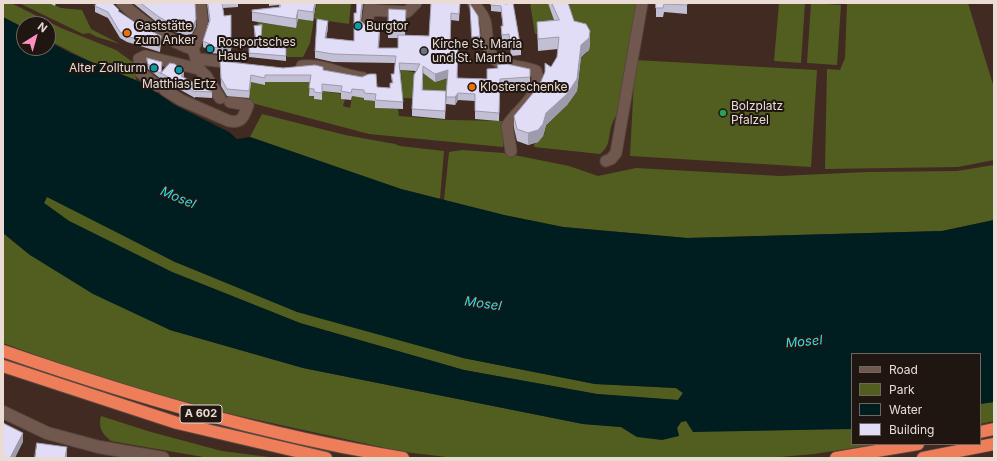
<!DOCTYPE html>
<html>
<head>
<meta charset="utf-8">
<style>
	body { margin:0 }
	#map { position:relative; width:997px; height:461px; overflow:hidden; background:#402a21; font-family:Inter,sans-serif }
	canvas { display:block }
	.frame { position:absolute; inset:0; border:4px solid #eadbd5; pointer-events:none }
	.legend { position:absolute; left:851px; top:353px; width:130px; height:92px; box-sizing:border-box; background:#1f1611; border:1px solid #70655f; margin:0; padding:5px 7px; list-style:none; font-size:12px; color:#eadbd5 }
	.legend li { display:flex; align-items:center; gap:8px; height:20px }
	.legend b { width:20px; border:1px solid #70655f }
	.north { position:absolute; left:16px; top:16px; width:40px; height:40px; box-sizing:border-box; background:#1f1611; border:1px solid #70655f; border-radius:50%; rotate:37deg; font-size:11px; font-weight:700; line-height:16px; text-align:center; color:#eadbd5 }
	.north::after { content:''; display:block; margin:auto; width:14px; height:18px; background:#fd8ebe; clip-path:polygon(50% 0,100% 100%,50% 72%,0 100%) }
</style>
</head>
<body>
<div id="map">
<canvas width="997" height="461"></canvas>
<div class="frame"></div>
<ul class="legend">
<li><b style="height:5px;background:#71584e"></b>Road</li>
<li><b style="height:11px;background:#525e1f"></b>Park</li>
<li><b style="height:11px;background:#001d1f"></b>Water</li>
<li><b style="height:11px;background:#e1ddf7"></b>Building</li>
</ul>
<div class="north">N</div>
</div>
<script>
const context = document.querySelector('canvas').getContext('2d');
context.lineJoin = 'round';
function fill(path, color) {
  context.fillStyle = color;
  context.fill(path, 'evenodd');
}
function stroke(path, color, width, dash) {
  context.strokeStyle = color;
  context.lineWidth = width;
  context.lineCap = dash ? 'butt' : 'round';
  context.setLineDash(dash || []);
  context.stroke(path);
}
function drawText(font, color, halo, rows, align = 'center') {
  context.font = font + ' Inter,sans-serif';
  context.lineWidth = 4;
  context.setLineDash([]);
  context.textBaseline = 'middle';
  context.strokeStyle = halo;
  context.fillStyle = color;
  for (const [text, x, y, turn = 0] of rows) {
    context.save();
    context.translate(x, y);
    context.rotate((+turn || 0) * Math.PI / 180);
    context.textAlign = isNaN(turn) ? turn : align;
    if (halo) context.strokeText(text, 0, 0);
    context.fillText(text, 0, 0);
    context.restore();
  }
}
const green = new Path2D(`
	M3,3H11L61,28L116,50L134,63L136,80L99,66L48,40V24H24V28L3,17Z
	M19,3H50L61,8L82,10L91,29L120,44L97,37L89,33L83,34Z
	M317,3H351L349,24L314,19L310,43L303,57H287V45L261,41L262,33L257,22L296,28L298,19L313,21Z
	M530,3H549L558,32L535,34Z
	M565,3H637L620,109C617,114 614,119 612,124C608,135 611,146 600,154L534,147V144L543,136L545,125L567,105L577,91L581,57C589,53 590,48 589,40L579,34Z
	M779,3H805L801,63L774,61Z
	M811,3L841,5L837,65L807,63Z
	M847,3H968L994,88V160L958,167L825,169L827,69L840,70L845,58Z
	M635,60L817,70L811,167L630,156Z
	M401,70L425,74L437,82L448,73L446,100L402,98Z
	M247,81L312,82L314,99L321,100L322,91L342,94L341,99H345L343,106L350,108L352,96L364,98V100L373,101L376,99V108L398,109L399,116L449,120L505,121L503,147L369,134L248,102L249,93Z
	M262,114L345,135L395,144L400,146L444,151L440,199L401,189L250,137Z
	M462,150L504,153L569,166L598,176L636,168L780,176L867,172L957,171L994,165V220L942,231L687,238L563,227L504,215L444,200L449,152Z
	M47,196L175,262L463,358L595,384L676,388L683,393L678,400L597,394L464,370L300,323L172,272L69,221L44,203Z
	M3,233L30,255L170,330L303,368L583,424L621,427L637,437L679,436L677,428L681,422L686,421L852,429V444H879L814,454L770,458H455L404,452L194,406L66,366L3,343Z
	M994,402V421L980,424V404Z
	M101,416L151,432L222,451L277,458H209L111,441C102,434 98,427 101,416Z`);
const water = new Path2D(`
	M3,17L24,28V48H48V41L70,53L145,84L173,104L229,132L237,139L250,137L401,189L504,215L563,227L687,238L942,231L994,220V402L980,404V354H852V429L693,432L686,421L681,422L677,428L679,436L662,440L637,437L621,427L583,424L303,368L170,330L93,294L30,255L3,233ZM47,197L175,262L297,312L463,358L595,384L676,388L683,393L678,400L597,394L464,370L300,323L172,272L69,221L44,203Z`);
const street = new Path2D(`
	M122,3C137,18 173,44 193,49L198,65
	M473,3C478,9 483,14 485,21C488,33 485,54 497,61C509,67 524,66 536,71C544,95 518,108 507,126L511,151
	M369,10L407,12L416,3
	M367,26L370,4
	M193,49L203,27L200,3
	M198,59L235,63
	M302,66C326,64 340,75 363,78
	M158,86L141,73L139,59L145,56L199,69L206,76L220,98
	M165,90L181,100L229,121C242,124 244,116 248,105L230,102
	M606,161L611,159L616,153L642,3`);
const secondary = new Path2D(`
	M3,412L47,433L99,447L163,458`);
const highway = new Path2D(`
	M3,351C136,397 264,435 403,458
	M3,366L177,423L326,458
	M980,432L994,429
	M836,458L918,444
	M923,458L994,444`);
const wall = new Path2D(`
	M49,3H56L55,6Z
	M133,3H194L196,26L192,34L186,35L175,32L159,24Z
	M207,3H238V7L223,8L224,16L231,15V55L211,53V51L203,47V41L209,21Z
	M269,3H316L313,21L298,19L296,28L252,21V10L279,7V5L269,6Z
	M357,3H363L361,21L366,26L380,31L379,48H398V38H388V28L406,19L405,35L429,36L431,4H426V3H460L459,21L451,20L450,46L458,78L487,79L530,69V85L500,86L499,121L475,119V101L458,100L455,105L446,104L447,78L435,82L423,73V90L446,99L445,119L412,116V109L416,71L400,70L403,102V109L375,108V101L364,100V98L352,96L351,100L341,99V93L322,91V100L314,99V96H309L310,82H265V85L251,82L249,98L227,96L221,86L220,61L283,68L323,70L377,87L390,88L392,83L391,74H394L395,63L333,62L315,58V51L328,28L326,38L354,41Z
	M377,3H396V4Z
	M491,3H505L521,49V55L511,56L509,40L502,41L501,26H503L501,12L491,11Z
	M548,3H568L574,21L590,43L589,50L581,57L577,91L567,105L546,125L543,136L538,142L528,145L517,141L514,128V116L539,86L557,57L558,49L538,51L537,22L554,20Z
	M656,3H687V14L664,12L663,17H656Z
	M470,4L480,36V42L472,43Z
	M95,6L119,12L161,42L160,52L127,42L120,38L108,18L95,12Z
	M254,26L262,29L261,38L271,44L270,47L286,48V61L249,57V41H255Z
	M147,58L162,67L161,73L184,78L212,92V98L195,97V98L161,79L148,69Z`);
const shadedWall = new Path2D(`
	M315,3H316L313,21V12Z
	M362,3H363L360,28V21Z
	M298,10V19L296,28V19Z
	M196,19V26L192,34V28Z
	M328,21V28L325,45V38Z
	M590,31V43L589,50L581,57L577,91L567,105L546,125L543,136L538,142L528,145V133L546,113L581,45Z
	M448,70V78L435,82V74Z
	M184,73V79L181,76Z
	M251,75V82L249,98V91Z
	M458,93V100L455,105V97Z
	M23,433V442L15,458H10Z
	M67,447V458H65Z`);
const building = new Path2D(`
	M97,3H112L119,10L118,11L139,25L161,36L160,47L127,36L120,32L108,12L95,6Z
	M141,3H195L196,19L192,28H186L175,26L159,17Z
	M208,3H222L224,16L231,15V49L211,47L212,45L203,41L210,20Z
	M280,3H315L313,12L298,10L296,19L252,12V10L280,7Z
	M357,3H362L360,21L366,26L373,23H380L378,48H398V35L429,36L431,3H460L459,14L451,13L450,46H458L457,78L487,79V69L498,68L497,65L507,64L530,69V77L500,79L499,113L475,111V94L458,93L455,97H446L448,70L435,74L423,66L422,90L446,91L445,111L412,109L414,75L420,64L399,63L403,102L375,100L376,94L364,93V90L352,89L351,93L341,91L342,86L322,84V93L314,92V89L309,88L311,75H265V78L251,75L249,91L227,89L221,78L220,61L283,68L315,65L323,67V70L362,77L369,74H376L377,87L390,88V83H393L391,74H394L396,56L333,54L315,51L317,19L328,21L325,38L354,41V13H356Z
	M491,3H505V4L513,3L521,49L511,50L509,34L502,35L501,26H503L501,6L491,5Z
	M552,3H568L574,21L586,24L590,31L589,38L581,45L577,79L567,94L546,113L543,124L538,130L528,133L517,129L514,116L539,86L545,72V63L551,67L557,57L559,37L538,39L537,22L559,20Z
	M656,3H687V5L664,4L663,8H656Z
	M470,4L478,16L480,36L472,37Z
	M389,9L406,10L405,29L388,28Z
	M262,25L261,38L271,40L269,47L286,48V56L249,53V41H256L254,26Z
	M147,58L162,62L161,74L148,64Z
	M170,63L175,64L184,73L181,76L212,92L195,91V92L161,73Z
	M3,423L23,433L10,458H3Z
	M37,443L67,447L65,458H35Z`);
const markers = [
	[358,26,4,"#0f9aa8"],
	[127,33,4,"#e8710a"],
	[210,49,4,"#0f9aa8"],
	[424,51,4,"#6b7280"],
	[154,68,4,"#0f9aa8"],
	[179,70,4,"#0f9aa8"],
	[472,87,4,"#e8710a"],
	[723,113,4,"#2e9e5b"]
];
const shields = [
	[201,414,42]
];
const shieldNames = [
	["A 602",201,414]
];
const poiNames = [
	["Gaststätte",135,26],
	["zum Anker",135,40],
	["Burgtor",366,26],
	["Rosportsches",218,42],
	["Haus",218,56],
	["Kirche St. Maria",432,44],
	["und St. Martin",432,58],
	["Alter Zollturm",146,68,"right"],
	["Matthias Ertz",179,84,"center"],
	["Klosterschenke",480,87],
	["Bolzplatz",731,106],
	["Pfalzel",731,120]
];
const waterNames = [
	["Mosel",178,198,23],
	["Mosel",483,304,8],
	["Mosel",804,342,-5]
];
fill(green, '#525e1f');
fill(water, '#001d1f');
stroke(street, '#59463f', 13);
stroke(secondary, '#59463f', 14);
stroke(highway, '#59463f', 14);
stroke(street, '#71584e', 11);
stroke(secondary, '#71584e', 12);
stroke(highway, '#ee7d5a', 12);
fill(wall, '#c2bed4');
fill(shadedWall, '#9e9bad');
fill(building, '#e1ddf7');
stroke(building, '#9e9bad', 1);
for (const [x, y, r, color] of markers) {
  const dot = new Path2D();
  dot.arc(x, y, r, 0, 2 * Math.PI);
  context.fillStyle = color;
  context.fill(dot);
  stroke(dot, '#1f1611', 1.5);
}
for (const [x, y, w] of shields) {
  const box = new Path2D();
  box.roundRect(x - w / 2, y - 9, w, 18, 3);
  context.fillStyle = '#1f1611';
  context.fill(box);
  stroke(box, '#eadbd5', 1);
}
drawText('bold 11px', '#eadbd5', null, shieldNames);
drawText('12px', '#eadbd5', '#1f1611', poiNames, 'left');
drawText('italic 13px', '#37dce5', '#1f1611', waterNames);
</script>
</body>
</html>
